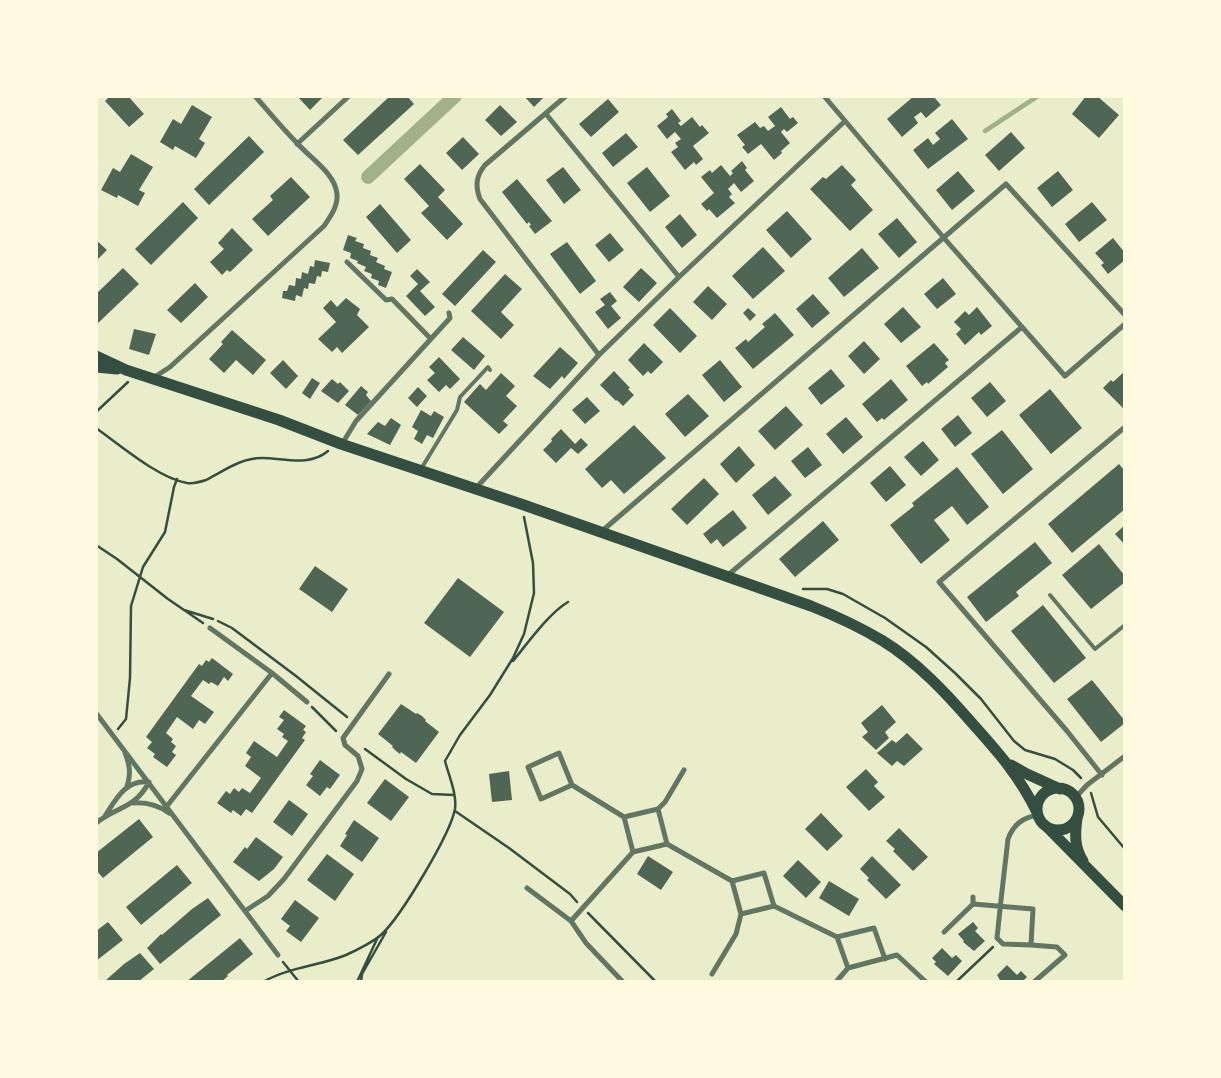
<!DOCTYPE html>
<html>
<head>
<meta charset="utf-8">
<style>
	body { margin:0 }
	#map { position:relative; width:1221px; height:1078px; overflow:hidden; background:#e9edc9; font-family:"PT Sans Narrow",sans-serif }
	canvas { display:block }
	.frame { position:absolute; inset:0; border:98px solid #fefae0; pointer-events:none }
</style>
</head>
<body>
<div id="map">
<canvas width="1221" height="1078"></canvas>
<div class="frame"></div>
</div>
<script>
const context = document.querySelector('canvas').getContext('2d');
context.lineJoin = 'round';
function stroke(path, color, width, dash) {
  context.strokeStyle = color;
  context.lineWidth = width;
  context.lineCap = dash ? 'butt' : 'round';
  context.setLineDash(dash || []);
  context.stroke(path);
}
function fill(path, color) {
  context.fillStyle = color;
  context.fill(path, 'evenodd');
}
const stream = new Path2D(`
	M985,131L1038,96`);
const canal = new Path2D(`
	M368,177L455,96`);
const building = new Path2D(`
	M110,96H128L144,114L129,127L105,101Z
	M297,96H324L310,110Z
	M390,96H407L414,104L358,155L343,140Z
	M524,96H545L534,107Z
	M914,96H933L941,105L926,118L921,112L914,117L918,123L902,137L887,119Z
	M1086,96H1097L1119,115L1099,138L1072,114Z
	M608,99L619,112L591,137L579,124Z
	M192,105L212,117L199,139L205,143L196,158L175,146L173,150L160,142L173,119L181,124Z
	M500,105L517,122L501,136L485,120Z
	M781,107L790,119L793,117L798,123L787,132L784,129L781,132L790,143L781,151L782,153L774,160L761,144L748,154L742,147L745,145L737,135L755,122L760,128L764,126L768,131L775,126L768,117Z
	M672,109L681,121L678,123L681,126L692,117L700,127L702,125L709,133L693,146L703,159L696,165L694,162L685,170L671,152L678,147L675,143L681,139L675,132L667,139L657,126L668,117L666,114Z
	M952,119L968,139L928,169L913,150L928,138L933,145L940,139L935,133Z
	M1011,132L1025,148L999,171L985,155Z
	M626,133L638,147L613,167L602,153Z
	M249,136L264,152L209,205L194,189Z
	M463,137L479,154L462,170L446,153Z
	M131,154L153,167L139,190L145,193L138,206L118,195L117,198L101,190L113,168L120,172Z
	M742,161L747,168L745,170L754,181L741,192L734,183L728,189L732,194L729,197L735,203L717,218L709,209L707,211L701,204L714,193L701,177L710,170L712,173L721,165L730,176L733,173L731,171Z
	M420,164L445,190L438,197L463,224L447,240L421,213L429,206L404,179Z
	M842,165L856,180L851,185L873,210L850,231L810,189L823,177L826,179Z
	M563,167L581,190L564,204L546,180Z
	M647,167L670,196L650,212L627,183Z
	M958,171L975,191L952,210L936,190Z
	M1058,171L1073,190L1052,207L1037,188Z
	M291,177L310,197L268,236L252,219L273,200L270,196Z
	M517,179L552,221L535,234L529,226L531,225L529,222L527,224L502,192Z
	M183,202L198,218L151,265L135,249Z
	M1092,202L1107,220L1079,242L1065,224Z
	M380,204L411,240L397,253L366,217Z
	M787,211L812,239L791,258L766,230Z
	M680,214L697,235L682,248L665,227Z
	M897,218L917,242L899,258L878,234Z
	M232,228L253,250L230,272L227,270L222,275L210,262L224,249L218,243Z
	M610,233L624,250L609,262L595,245Z
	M348,235L357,238L355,241L364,244L363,248L371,251L370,255L378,258L376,262L385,266L384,269L392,272L386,288L378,285L379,281L371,278L372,274L364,271L366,267L357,263L358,261L350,258L351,253L343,250Z
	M1113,238L1125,253V260L1108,274L1101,265L1104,263L1095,253Z
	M96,240L107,250L96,261Z
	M567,242L596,281L580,294L550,254Z
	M763,247L785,271L753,299L732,276Z
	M862,248L879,268L844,297L828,278Z
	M483,250L496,262L455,306L442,294Z
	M315,260L330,263L328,272L322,271L321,277L317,276L315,284L309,283L308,289L304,288L302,297L296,295L295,301L282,298L283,291H287L289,285L295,286L296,278L301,279L302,272L308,274L310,266L314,267Z
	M123,268L139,284L96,325V294Z
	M641,268L657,283L639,302L623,287Z
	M417,269L430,282L420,291L435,307L425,316L406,296L418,284L410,276Z
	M505,274L522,289L501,312L514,325L501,339L471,311Z
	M943,278L956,294L937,309L924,294Z
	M195,283L208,297L181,323L167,310Z
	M708,286L727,304L712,320L693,302Z
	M610,292L617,301L611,306L621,318L608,329L595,312L605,305L600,299Z
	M813,294L830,313L812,328L796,309Z
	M346,298L360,309L357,315L369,327L342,353L337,347L332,352L318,339L336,322L323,308L331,300L337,307Z
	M903,307L921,327L901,343L884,324Z
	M977,307L992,326L981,335L979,332L965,345L956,334L961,329L954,322L965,311L969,315Z
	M670,308L697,336L680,353L653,325Z
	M748,308L756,315L750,321L743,313Z
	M775,313L794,335L753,369L735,348L746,339L748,342L765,327L762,324Z
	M134,329L156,334L149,355L129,349Z
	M232,330L266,360L253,375L236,360L224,373L209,359L223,344L221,342Z
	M463,337L485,356L474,370L451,350Z
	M864,341L880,359L864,374L848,356Z
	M644,343L663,362L651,374L648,371L643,376L628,360Z
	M934,343L949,360L945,363L948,367L928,384L927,382L922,386L906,366Z
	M560,347L578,363L564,379L562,376L550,389L533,376Z
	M439,357L460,379L450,389L446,385L439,392L427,380L435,373L429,367Z
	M283,360L298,376L286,389L270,373Z
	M720,360L742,387L724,402L702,375Z
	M831,369L845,386L821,405L808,388Z
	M614,371L630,388L628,389L634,395L623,406L617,400L616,401L600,385Z
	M1124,372L1125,373V410L1103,388L1111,380L1113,382Z
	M501,373L515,386L506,396L517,406L503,421L508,425L499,434L464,402L480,384L486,390Z
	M312,378L320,383L310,399L302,393Z
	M332,379L338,384L340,382L349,391L338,403L321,391Z
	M891,379L908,400L884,420L882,418L877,422L862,404Z
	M990,382L1006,401L987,417L971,398Z
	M361,386L368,392L366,395L371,401L358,415L345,405Z
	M418,387L427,396L417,407L408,398Z
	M1050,389L1082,428L1051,454L1019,415Z
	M688,394L709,416L685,437L665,414Z
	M587,397L600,411L585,424L572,410Z
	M786,406L803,425L775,450L758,431Z
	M421,410L431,416L434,411L444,417L433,438L427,435L422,444L414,439L418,431L412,427Z
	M958,415L972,433L955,447L941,429Z
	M846,417L863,437L843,454L826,434Z
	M391,418L401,425L390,445L367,434L378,422L385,426Z
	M634,425L666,458L624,494L611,480L602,488L585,469Z
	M561,429L575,444L581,438L588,445L578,454L571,448L556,463L543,450L552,441L551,439Z
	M1002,430L1033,469L1003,494L971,454Z
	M923,441L939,460L921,476L904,457Z
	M739,446L755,465L736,483L720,464Z
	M808,447L822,465L805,478L791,461Z
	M1119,464L1125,471V509L1072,553L1048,524Z
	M890,466L906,485L886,502L870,483Z
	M957,467L989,507L967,525L952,506L934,520L950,540L921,564L890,525L914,506L912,503Z
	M775,476L792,495L768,515L752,495Z
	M704,478L719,494L687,525L671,509Z
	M733,510L747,528L723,547L717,539L711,544L703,534Z
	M823,521L839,540L795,577L779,559Z
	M1125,525V545L1115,534Z
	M1035,542L1052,563L1016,592L1019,596L986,622L967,597Z
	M1099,544L1125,576V582L1091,609L1062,575Z
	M315,566L348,589L332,612L299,589Z
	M458,578L504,612L470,657L424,623Z
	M1043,605L1086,658L1054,683L1011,631Z
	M212,658L233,674L228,681L224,677L218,686L211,682L209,684L203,680L191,696L214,712L205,724L199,720L193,729L177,717L166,733L173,739L171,742L176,746L172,752L176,755L167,767L153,757L155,754L147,748L152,742L146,737L199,664L202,666L206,660L209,662Z
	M1092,680L1125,721V723L1101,742L1067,699Z
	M401,704L416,714L417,713L422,716L426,720L425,721L439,732L416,763L401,752L400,754L396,751L392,747L393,746L378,734Z
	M882,705L896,722L885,732L889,738L876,750L862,737L868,732L861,723Z
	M284,710L306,726L303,730L306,732L302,738L305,740L252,813L246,809L241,816L233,810L231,813L217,803L226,791L230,794L234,788L239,792L242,788L250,793L261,778L245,766L251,757L246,753L254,741L277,757L288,741L282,737L284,734L277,729L284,720L279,717Z
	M907,733L923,749L904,766L897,761L892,766L877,753L892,740L896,743Z
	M320,760L340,775L330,789L327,787L320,796L306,785L313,776L310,774Z
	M866,769L878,782L874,786L885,797L869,811L846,787Z
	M509,771L512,800L492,802L489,774Z
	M385,779L409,797L391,821L367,803Z
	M289,800L308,814L292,836L273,822Z
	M821,813L843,836L827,851L805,829Z
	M139,819L153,837L103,878L96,870V853Z
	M354,820L379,838L362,862L340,846L347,835L345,834Z
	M899,828L928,857L913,871L893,851L895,849L886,841Z
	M256,837L283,857L274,869L259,881L233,862L245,847L247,849Z
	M327,854L354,874L335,901L307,880Z
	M648,856L673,872L661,890L637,874Z
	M872,856L901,885L886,899L867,880L869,878L860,869Z
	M798,860L821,882L806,898L783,876Z
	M177,865L192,883L141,925L126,907Z
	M829,881L859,899L849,916L819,898Z
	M208,898L221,915L160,964L147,948L161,934L162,935L192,909Z
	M295,900L319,918L301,942L286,931L290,926L281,919Z
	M108,922L123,940L96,961V931Z
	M973,922L978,928L975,931L985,941L974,951L963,942L964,941L958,934Z
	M240,938L253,954L227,975L228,976L221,982H186Z
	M942,948L952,958L956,955L962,961L948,976L934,964L936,962L932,958Z
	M140,953L154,969L144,977L138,982H105V981L124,964Z
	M1007,965L1017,975L1021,971L1027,977L1022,982H1001L997,975Z`);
const path = new Path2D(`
	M96,412L128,382
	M96,428C120,445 158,478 187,483C194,484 200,482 206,480C224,471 240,458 262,458C284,458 309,467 328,451
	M96,545L117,559L168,599L203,623
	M803,589H827L843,594L885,618L926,647L955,673L981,699L1014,741L1025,750L1055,759L1073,770L1081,778
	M184,610L213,619
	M218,621L232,628L296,676L347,717
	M513,661C527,644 549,613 568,602
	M312,707L336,731
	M118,729L126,719L130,678L131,606L143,567L165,532L174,487L177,479
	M365,749L406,779L432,794L454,795
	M1091,793L1098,817L1125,849
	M455,811L509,848L570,894L577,902
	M588,913L656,982
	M283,962L299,982
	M263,982C289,967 319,966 346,955C355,951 375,941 382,934C401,916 450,835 455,809C457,794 449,776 445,761L460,735L490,695L513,658L524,634L534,593L533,563L524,517
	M357,982L377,939
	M361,982L362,974L386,932
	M956,982L993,947`);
const service = new Path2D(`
	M421,469L457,410L460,397L488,367L490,370
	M1050,595L1095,649L1125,625`);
const minor = new Path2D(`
	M566,96L485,165C476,176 475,186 480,199L599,355
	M824,96L944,238L1065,376L1125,324
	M546,114L679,277
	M297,144L349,96
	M347,262L386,300L392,299L431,339
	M153,378L170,367L324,226C330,217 338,207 337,194C335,173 310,158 297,143C282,128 269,112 255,96
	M342,444L356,421L450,318L449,313
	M475,489L599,355L679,277L844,122
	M602,531L1006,184L1125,315
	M728,575L1022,327
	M210,628L272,673
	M96,713L278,955
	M125,753C130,765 131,774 127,786
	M1102,775L1067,731L939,582L1125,427
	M572,785L559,753L528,767L541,799L572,785L624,817L633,852L667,844L732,881L741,914L774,906L837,937L848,968
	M1075,798L1087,785L1125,756
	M133,803C147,802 158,805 169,813
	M167,806L272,673L307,702
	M658,809L665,802L684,770
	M624,817L658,809L667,844
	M96,823C117,806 135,809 149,782C126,779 116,799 105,816
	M732,881L764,873L774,906
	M527,888L571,921L586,943L623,982
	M973,897V904L1033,909L1031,945L1003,944L997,938L1001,900L1008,839C1013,825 1024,817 1038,815
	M245,911L268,896L284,879L357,781L362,769L358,756L345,745L343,738L389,674
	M571,921L633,852
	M944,932L973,904
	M837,937L874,928L885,959
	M1031,945L1057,947L1065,955L1034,982
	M712,974L736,934L741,914
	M836,982L848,968L897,955L926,982`);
const primary = new Path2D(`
	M96,356L126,370L279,420L341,444L521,504L811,606C836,616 860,627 883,641C917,662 946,693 972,723C999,753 1019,776 1037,812
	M96,367L117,369
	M1011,765L1027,774L1060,789
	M1037 809a21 21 0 1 1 42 0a21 21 0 1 1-42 0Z
	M1077,818C1075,834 1074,847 1083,861
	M1047,827L1125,906`);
stroke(stream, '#a3b18a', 4.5);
stroke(canal, '#a3b18a', 14);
fill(building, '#4f6655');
stroke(path, '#344e41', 2.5);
stroke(service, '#617663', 4);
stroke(minor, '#617663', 5);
stroke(primary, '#344e41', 11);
</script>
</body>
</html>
